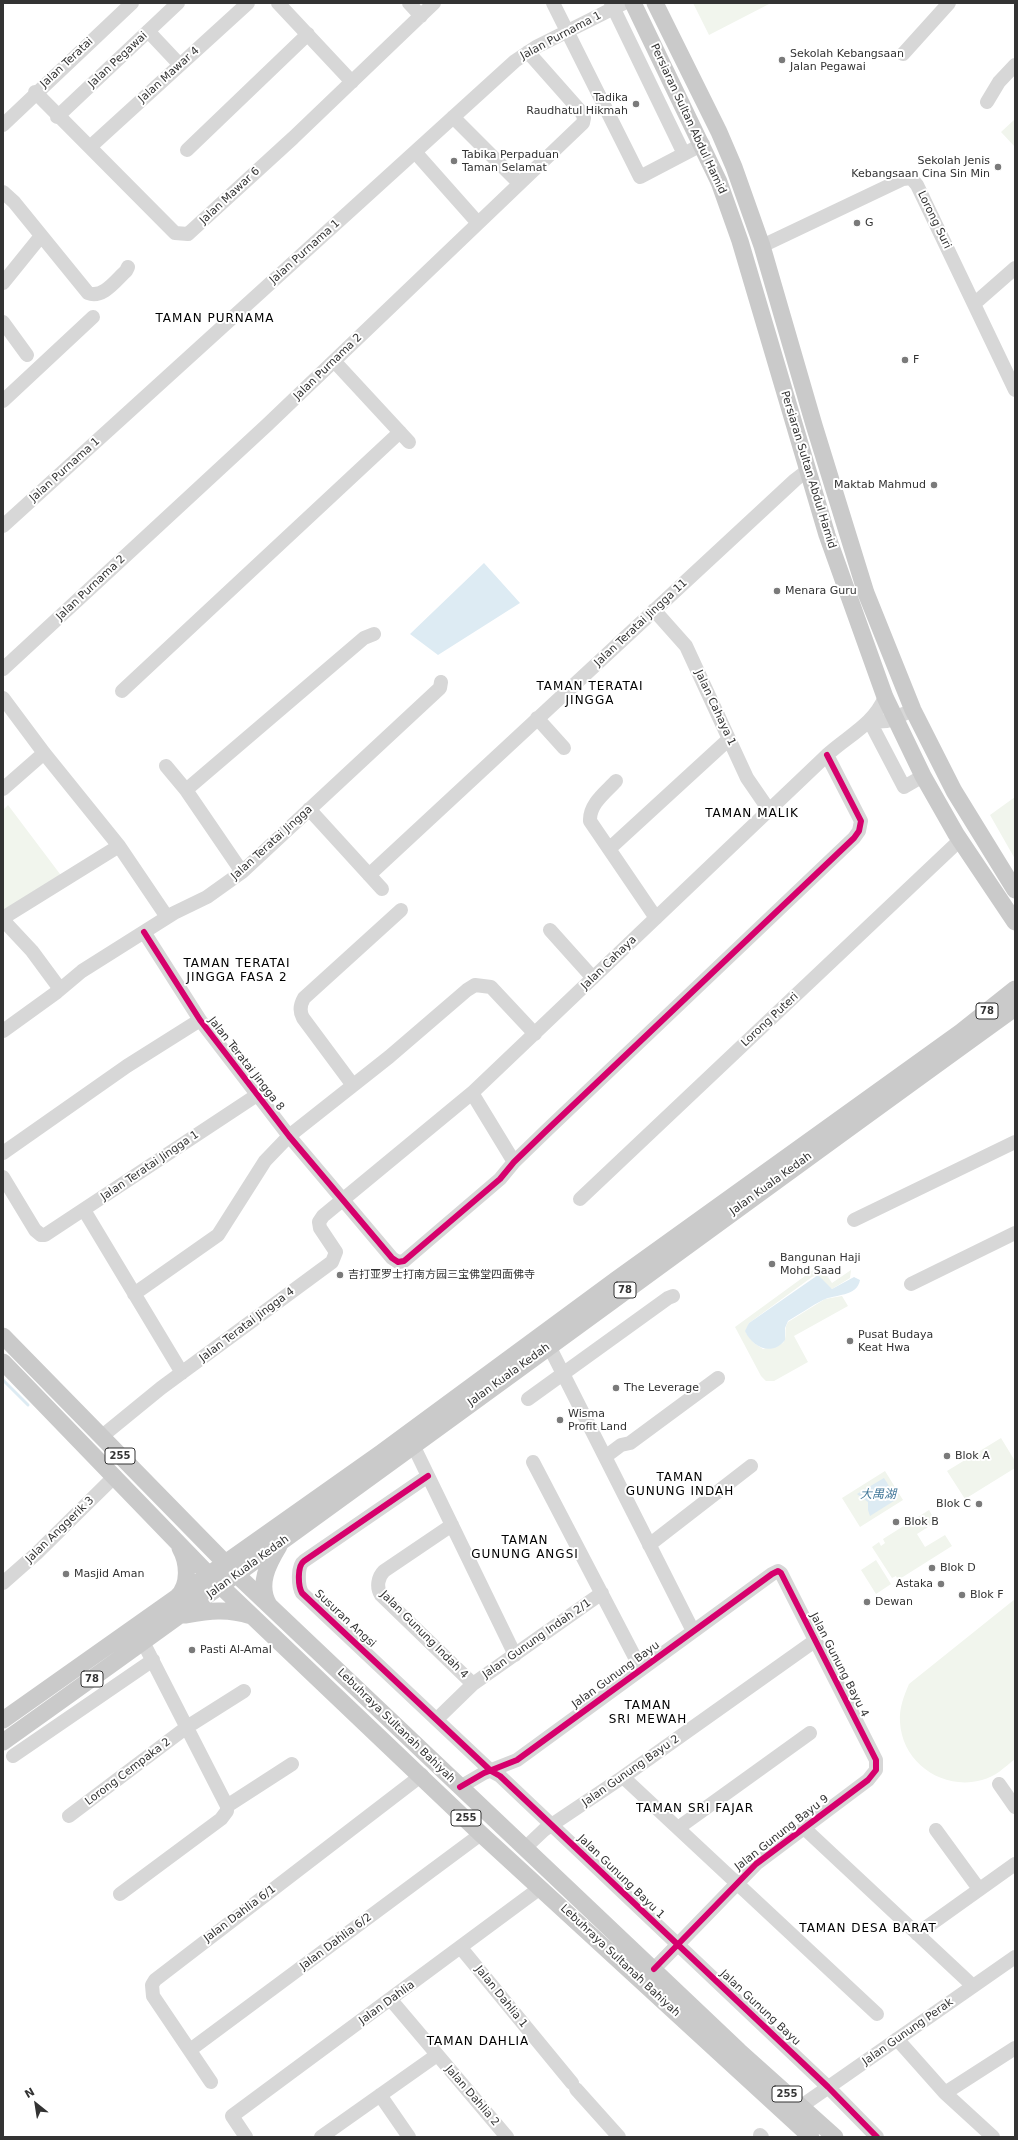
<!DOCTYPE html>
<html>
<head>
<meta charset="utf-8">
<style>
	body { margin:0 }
	#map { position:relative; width:1018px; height:2140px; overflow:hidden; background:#fff; font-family:"DejaVu Sans",sans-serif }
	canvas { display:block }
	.frame { position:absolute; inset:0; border:4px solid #333; pointer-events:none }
	.north { position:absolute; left:16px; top:2084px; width:40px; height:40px; -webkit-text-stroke:3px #fff; paint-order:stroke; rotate:330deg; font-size:11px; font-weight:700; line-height:16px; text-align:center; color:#333 }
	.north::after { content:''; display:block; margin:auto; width:14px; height:18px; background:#333; clip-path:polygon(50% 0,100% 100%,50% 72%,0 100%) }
</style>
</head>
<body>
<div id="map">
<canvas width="1018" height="2140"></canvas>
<div class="frame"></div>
<div class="north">N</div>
</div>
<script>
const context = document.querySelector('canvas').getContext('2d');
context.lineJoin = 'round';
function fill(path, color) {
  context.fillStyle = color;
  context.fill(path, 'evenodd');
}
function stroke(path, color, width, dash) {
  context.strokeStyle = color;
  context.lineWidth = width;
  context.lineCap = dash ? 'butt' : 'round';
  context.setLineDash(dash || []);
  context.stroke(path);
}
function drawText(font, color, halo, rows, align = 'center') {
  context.font = font + ' "DejaVu Sans","Noto Sans SC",sans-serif';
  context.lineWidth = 4;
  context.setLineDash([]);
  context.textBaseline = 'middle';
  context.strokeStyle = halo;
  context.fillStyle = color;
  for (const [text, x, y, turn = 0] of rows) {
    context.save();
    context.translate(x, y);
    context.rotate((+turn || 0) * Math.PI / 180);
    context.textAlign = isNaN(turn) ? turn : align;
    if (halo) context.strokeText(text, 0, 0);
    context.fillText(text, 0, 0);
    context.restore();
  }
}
const green = new Path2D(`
	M693,3H771L709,35Z
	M1015,119V147L1001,132Z
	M1015,797V859L990,815Z
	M8,805L63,878L3,914V810Z
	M820,1265L832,1283L851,1270L850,1278L832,1289L815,1276L812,1277L749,1323L746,1333L754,1343L763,1349L783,1343C788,1336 783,1329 788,1322L825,1299L842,1296L848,1306L794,1336L808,1362L774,1381H766L761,1376L735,1327Z
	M1001,1438L1015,1461V1468L965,1499L947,1471Z
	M885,1471L903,1500L860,1527L842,1498Z
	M929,1510L936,1522L917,1534L925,1547L945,1535L952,1546L898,1580L896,1576L892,1578L872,1547L879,1542L881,1546L885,1543L883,1539Z
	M876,1560L891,1584L876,1594L861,1570Z
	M1015,1599V1759C1005,1767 995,1777 982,1780C943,1791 902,1763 900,1722C899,1708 904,1696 909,1684Z`);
const water = new Path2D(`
	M484,563L520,603L438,655L410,634Z
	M818,1275L832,1289L854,1277L860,1280C857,1297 835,1294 823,1300C811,1306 800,1314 788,1321L785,1328V1340C772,1357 752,1347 745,1331L749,1323Z
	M884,1478L897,1499L870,1516L868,1510V1502L857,1494Z`);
const stream = new Path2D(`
	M3,1380L28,1405`);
const minor = new Path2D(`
	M278,3L352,82
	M409,3L421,16
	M553,3L640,177L703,144
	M611,3L684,154
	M148,31L180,65
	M903,54L949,3
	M35,92L175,233L188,234L293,138L434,3
	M987,102L999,82L1015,65
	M57,117L178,3
	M453,117L519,183
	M3,125L132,3
	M90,147L248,3
	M187,150L308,34
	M415,152L478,223
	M3,192L14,202L88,293C103,299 116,280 126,271L128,267
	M762,246L903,179L911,178L917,185L1015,390
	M3,283L41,236
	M974,304L1015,268
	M3,322L27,355
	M334,361L409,442
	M3,401L93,317
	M3,526L515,61L536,47L624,3
	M654,610L686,646L747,778L769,810
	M3,669L267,425L583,123L584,118L582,113L528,52
	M122,691L400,432
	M3,698L44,753L119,846L167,917
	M537,718L564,748
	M870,722L904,787L923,776
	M870,722L887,721L913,710
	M166,766L186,790L242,872
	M616,781C606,792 589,804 590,821L656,918
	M3,789L44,753
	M186,790L364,638L374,634
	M309,809L382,889
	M609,849L729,739
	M369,875L795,480L808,470
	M3,918L119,846
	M3,920L32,951L60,989
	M550,930L593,978
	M144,932L200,1020L289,1136L392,1258L398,1262L404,1261L500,1179L514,1162L547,1130L854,838L859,831L861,821L827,755
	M3,1031L57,992L82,971L174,913L207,897L242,872L440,688L441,682
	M352,1084L303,1018C299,1011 300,1005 304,998L401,910
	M472,1093L514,1162
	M3,1153L127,1066L200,1020
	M3,1177L35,1230L41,1235H45L257,1095
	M580,1199L960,840
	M84,1210L182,1373
	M854,1220L1015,1142
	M911,1284L1015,1233
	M134,1294L218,1235L265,1161L289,1136L389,1057L467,990L475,985L491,987L535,1034
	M549,1346L693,1631
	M528,1399L668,1298L673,1296
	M101,1437L161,1388L332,1262L336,1252L320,1228L319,1222L323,1216L472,1093L827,755C849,735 873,725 885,697
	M414,1447L515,1655
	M605,1457L621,1445L630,1443L718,1378
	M533,1462L641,1669
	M428,1476L304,1561C297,1566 298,1586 302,1593L491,1771L500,1776L828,2087L877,2137
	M452,1525L384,1571C378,1577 376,1587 381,1595L473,1684
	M649,1545L751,1466
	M3,1583L37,1553L115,1476
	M437,1719L473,1684L602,1593
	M13,1756L153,1660
	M623,1777L877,2014
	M999,1784L1015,1807
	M460,1787L484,1773L517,1760L772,1574L778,1571L781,1573L876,1760V1770L868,1780L756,1864L654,1969
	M227,1806L292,1764
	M69,1816L187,1727L244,1691
	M678,1828L810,1733
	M804,1828L973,1986
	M936,1830L979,1889
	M526,1847L544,1830L623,1777L816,1640
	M120,1894L221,1819L227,1811V1806L143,1642
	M917,1934L1015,1864
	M461,1948L572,2083
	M391,2000L507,2137
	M897,2039L945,2093L993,2137
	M190,2050L481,1834
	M211,2082L153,1996L152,1985L155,1980L422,1775
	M576,2089L619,2137
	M945,2093L1015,2048
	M380,2095L409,2137
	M800,2107L1015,1957
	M760,2135L762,2137
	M246,2137L232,2116L540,1888
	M321,2137L437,2055`);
const major = new Path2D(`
	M633,3L719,182L740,241L827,535L885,697L923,776L956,834L1015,922
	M655,3L719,132L734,167L762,246L814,425L866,593L913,710L954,791L1015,890
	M3,1336L237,1575L739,2051L835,2137
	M3,1362L209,1575L481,1834L811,2137
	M177,1597C190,1585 188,1562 180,1548
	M269,1605C257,1585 268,1564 279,1546
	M185,1615C209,1611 227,1608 251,1616
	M3,1720L381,1453L617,1279L961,1032L1015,989
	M3,1742C343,1500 677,1252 1015,1008`);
const cycleway = new Path2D(`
	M144,932L200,1020L289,1136L392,1258L398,1262L404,1261L500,1179L514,1162L547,1130L854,838L859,831L861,821L827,755
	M428,1476L304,1561C297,1566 298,1586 302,1593L491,1771L500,1776L828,2087L877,2137
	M460,1787L484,1773L517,1760L772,1574L778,1571L781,1573L876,1760V1770L868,1780L756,1864L654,1969`);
const markers = [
	[782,60,4,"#7a7a7a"],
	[636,104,4,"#7a7a7a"],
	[454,161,4,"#7a7a7a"],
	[998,167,4,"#7a7a7a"],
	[857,223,4,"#7a7a7a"],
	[905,360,4,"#7a7a7a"],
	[934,485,4,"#7a7a7a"],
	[777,591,4,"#7a7a7a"],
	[772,1264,4,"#7a7a7a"],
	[340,1275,4,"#7a7a7a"],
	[850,1341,4,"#7a7a7a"],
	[616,1388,4,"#7a7a7a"],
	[560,1420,4,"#7a7a7a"],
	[947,1456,4,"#7a7a7a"],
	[979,1504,4,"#7a7a7a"],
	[896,1522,4,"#7a7a7a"],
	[932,1568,4,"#7a7a7a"],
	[66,1574,4,"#7a7a7a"],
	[941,1584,4,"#7a7a7a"],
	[962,1595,4,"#7a7a7a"],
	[867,1602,4,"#7a7a7a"],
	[192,1650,4,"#7a7a7a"]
];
const shields = [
	[987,1011,22],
	[625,1290,22],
	[120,1456,30],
	[92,1679,22],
	[466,1818,30],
	[787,2094,30]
];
const shieldNames = [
	["78",987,1011],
	["78",625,1290],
	["255",120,1456],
	["78",92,1679],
	["255",466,1818],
	["255",787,2094]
];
const streetNames = [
	["Jalan Purnama 1",561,36,-28],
	["Jalan Pegawai",118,60,-43],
	["Jalan Teratai",67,63,-43],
	["Jalan Mawar 4",169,75,-42],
	["Persiaran Sultan Abdul Hamid",688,119,65],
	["Jalan Mawar 6",230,196,-43],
	["Lorong Suri",934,220,64],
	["Jalan Purnama 1",305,252,-42],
	["Jalan Purnama 2",328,367,-44],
	["Jalan Purnama 1",65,470,-42],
	["Persiaran Sultan Abdul Hamid",808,470,73],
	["Jalan Purnama 2",91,588,-43],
	["Jalan Teratai Jingga 11",641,623,-43],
	["Jalan Cahaya 1",715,708,65],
	["Jalan Teratai Jingga",272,843,-42],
	["Jalan Cahaya",609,963,-44],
	["Lorong Puteri",770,1020,-43],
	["Jalan Teratai Jingga 8",246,1064,52],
	["Jalan Teratai Jingga 1",150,1166,-34],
	["Jalan Kuala Kedah",771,1184,-36],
	["Jalan Teratai Jingga 4",247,1325,-37],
	["Jalan Kuala Kedah",509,1375,-36],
	["Jalan Anggerik 3",60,1530,-44],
	["Jalan Kuala Kedah",248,1567,-36],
	["Susuran Angsi",345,1619,43],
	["Jalan Gunung Indah 4",424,1635,45],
	["Jalan Gunung Indah 2/1",537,1639,-35],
	["Jalan Gunung Bayu 4",839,1665,63],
	["Jalan Gunung Bayu",616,1675,-36],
	["Lebuhraya Sultanah Bahiyah",396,1726,44],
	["Jalan Gunung Bayu 2",631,1771,-35],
	["Lorong Cempaka 2",128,1772,-37],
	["Jalan Gunung Bayu 9",782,1833,-38],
	["Jalan Gunung Bayu 1",621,1877,44],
	["Jalan Dahlia 6/1",240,1914,-37],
	["Jalan Dahlia 6/2",336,1942,-37],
	["Lebuhraya Sultanah Bahiyah",620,1961,43],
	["Jalan Dahlia 1",501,1997,51],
	["Jalan Dahlia",387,2003,-36],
	["Jalan Gunung Bayu",760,2008,43],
	["Jalan Gunung Perak",908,2032,-35],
	["Jalan Dahlia 2",472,2096,49]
];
const poiNames = [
	["Sekolah Kebangsaan",790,54],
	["Jalan Pegawai",790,67],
	["Tadika",628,98,"right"],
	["Raudhatul Hikmah",628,111,"right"],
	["Tabika Perpaduan",462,155],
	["Taman Selamat",462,168],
	["Sekolah Jenis",990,161,"right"],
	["Kebangsaan Cina Sin Min",990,174,"right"],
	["G",865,223],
	["F",913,360],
	["Maktab Mahmud",926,485,"right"],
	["Menara Guru",785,591],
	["Bangunan Haji",780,1258],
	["Mohd Saad",780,1271],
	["吉打亚罗士打南方园三宝佛堂四面佛寺",348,1275],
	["Pusat Budaya",858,1335],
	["Keat Hwa",858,1348],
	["The Leverage",624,1388],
	["Wisma",568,1414],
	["Profit Land",568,1427],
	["Blok A",955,1456],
	["Blok C",971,1504,"right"],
	["Blok B",904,1522],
	["Blok D",940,1568],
	["Masjid Aman",74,1574],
	["Astaka",933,1584,"right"],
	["Blok F",970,1595],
	["Dewan",875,1602],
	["Pasti Al-Amal",200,1650]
];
const neighbourhoodNames = [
	["TAMAN PURNAMA",215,319],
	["TAMAN TERATAI",590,687],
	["JINGGA",590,701],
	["TAMAN MALIK",752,814],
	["TAMAN TERATAI",237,964],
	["JINGGA FASA 2",237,978],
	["TAMAN",680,1478],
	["GUNUNG INDAH",680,1492],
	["TAMAN",525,1541],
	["GUNUNG ANGSI",525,1555],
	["TAMAN",648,1706],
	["SRI MEWAH",648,1720],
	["TAMAN SRI FAJAR",695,1809],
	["TAMAN DESA BARAT",868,1929],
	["TAMAN DAHLIA",478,2042]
];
const waterNames = [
	["大禺湖",878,1495]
];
fill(green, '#f1f5ed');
fill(water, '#ddebf3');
stroke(stream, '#ddebf3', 3);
stroke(minor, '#d7d7d7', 14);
stroke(major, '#cacaca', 17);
stroke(cycleway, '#d6006c', 6);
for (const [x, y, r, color] of markers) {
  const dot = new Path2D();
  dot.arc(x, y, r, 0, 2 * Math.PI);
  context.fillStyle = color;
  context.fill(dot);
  stroke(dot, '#fff', 1.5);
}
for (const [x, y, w] of shields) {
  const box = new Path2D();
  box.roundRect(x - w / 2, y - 8, w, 16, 3);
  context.fillStyle = '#fff';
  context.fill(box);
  stroke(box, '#333', 1);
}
drawText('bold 10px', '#333', null, shieldNames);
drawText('11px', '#333', '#fff', streetNames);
drawText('11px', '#333', '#fff', poiNames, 'left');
context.letterSpacing = '1px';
drawText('12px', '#000', '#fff', neighbourhoodNames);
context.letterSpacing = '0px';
drawText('italic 12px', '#3f7597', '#fff', waterNames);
</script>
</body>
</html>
